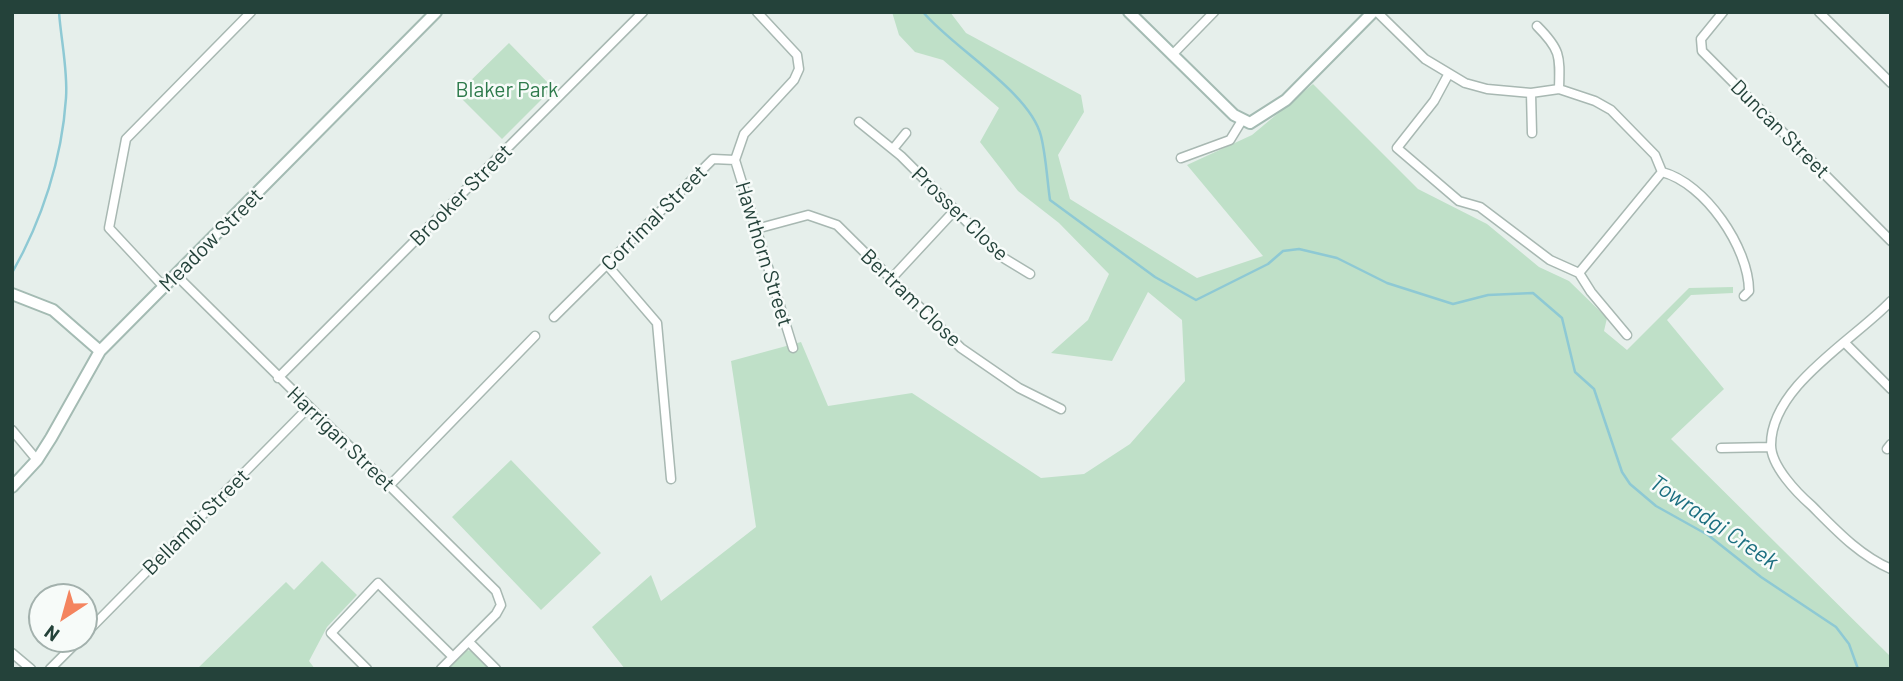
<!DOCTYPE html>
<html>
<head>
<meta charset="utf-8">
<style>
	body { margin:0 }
	#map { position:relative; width:1903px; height:681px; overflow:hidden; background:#e6efeb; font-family:Barlow,sans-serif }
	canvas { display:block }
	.frame { position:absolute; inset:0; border:14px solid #24423a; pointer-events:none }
	.north { position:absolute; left:28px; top:583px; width:70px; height:70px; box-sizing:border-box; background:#f7fbf9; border:2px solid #a3b1ad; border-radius:50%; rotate:216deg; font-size:19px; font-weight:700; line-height:28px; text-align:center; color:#24423a }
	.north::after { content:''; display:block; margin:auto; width:24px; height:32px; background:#f4845f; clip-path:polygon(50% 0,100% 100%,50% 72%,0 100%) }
</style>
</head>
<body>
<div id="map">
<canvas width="1903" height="681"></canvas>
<div class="frame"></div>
<div class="north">N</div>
</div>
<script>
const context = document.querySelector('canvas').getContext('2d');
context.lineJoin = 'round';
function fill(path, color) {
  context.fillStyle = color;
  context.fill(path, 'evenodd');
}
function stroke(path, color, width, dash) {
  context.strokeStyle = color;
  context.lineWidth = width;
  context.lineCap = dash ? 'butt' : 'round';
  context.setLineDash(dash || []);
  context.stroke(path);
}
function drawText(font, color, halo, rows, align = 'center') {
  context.font = font + ' Barlow,sans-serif';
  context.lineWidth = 5;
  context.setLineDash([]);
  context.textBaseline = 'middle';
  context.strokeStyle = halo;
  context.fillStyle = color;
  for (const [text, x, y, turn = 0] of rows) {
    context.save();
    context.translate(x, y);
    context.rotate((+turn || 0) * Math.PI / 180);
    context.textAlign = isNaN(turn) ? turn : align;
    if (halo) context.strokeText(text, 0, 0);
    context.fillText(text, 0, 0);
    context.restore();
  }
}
const green = new Path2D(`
	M892,12H950L966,33L1081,95L1084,112L1058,155L1070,199L1197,278L1263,256L1187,165L1252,135L1313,84L1418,189L1487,224L1539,267L1569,281L1607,318L1604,331L1627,350L1689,288L1733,287V293L1691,295L1667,320L1724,389L1671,439L1891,657V669H625L592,627L651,575L661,601L756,527L731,361L801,342L828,406L912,393L1041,478L1084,474L1130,444L1185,381L1182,320L1148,292L1112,361L1051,353L1088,320L1109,274L1059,223L1018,191L980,142L999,108L943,60L915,52L899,35Z
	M509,43L553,88L502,139L457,94Z
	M511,460L601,553L541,610L452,517Z
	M322,561L357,595L327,627L309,661L315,669H197L286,582L294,590Z
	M466,650L473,651L491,669H446Z`);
const stream = new Path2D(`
	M923,12C953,48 1030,92 1041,136C1046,156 1047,179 1050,200L1155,277L1196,300L1268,264L1283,251L1299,249L1337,258L1387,283L1453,304L1488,295L1533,293L1562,318L1575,372L1594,389L1622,472L1630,484L1656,506L1708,535L1761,577L1836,627L1849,644L1858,669
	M12,273C42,220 62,159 66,98C68,71 61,40 59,12`);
const street = new Path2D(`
	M1377,12L1425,59L1465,83L1487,89L1531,93L1559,89L1595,101L1611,110L1655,155L1662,172L1579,273
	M1723,12L1701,39L1702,51L1891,241
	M1819,12L1891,83
	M1537,26C1561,50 1560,56 1559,89
	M1172,55L1214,12
	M1448,75L1434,101L1397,148L1459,201L1480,207L1550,260L1579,273
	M1531,93L1532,133
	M859,122L901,156L1002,257L1030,274
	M893,149L906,133
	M1181,158L1230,140L1241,122
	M735,160L793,348
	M1662,172C1705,183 1749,248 1749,291L1744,296
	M756,229L808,215L837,225L961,348L1019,388L1061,409
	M608,266L657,323L671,479
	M1579,273L1591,292L1627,335
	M176,275L496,591L501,605L496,614L441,669
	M891,279L955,210
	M164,287L109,228L126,139L251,12
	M1891,301C1854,340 1771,386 1771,445C1771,466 1797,493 1812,506C1836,530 1859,555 1891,569
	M554,317L713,159L735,160L744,134L794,80L799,69L797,55L757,12
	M1845,343L1891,389
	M278,378L643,12
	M12,430L37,460
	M1721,448L1771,447
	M1887,449L1891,444
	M389,486L535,336
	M84,635L308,408
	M469,642L496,669
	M12,653L31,669
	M50,669L80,639
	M367,669L331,633L378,583L453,657`);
const secondary = new Path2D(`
	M1129,12L1234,115L1250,123L1286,100L1373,12
	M12,294L53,310L100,351
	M12,487L37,460L51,438L100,351L436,12`);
const parkNames = [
	["Blaker Park",507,90]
];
const streetNames = [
	["Duncan Street",1780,129,45],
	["Brooker Street",461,195,-45],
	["Prosser Close",960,214,44],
	["Corrimal Street",654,218,-45],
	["Meadow Street",211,240,-45],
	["Hawthorn Street",764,254,73],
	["Bertram Close",911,298,44],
	["Harrigan Street",341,439,44],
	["Bellambi Street",196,522,-45]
];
const waterNames = [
	["Towradgi Creek",1714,522,34]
];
fill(green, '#bfe0c8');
stroke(stream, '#8ec9d4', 2.5);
stroke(street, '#a8b8b2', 11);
stroke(secondary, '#a4bbb3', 14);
stroke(street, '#fff', 8);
stroke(secondary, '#fff', 10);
drawText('21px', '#2d7a4b', '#f7fbf9', parkNames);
drawText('21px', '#24423a', '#f7fbf9', streetNames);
drawText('italic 23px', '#1c6f80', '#f7fbf9', waterNames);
</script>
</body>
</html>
